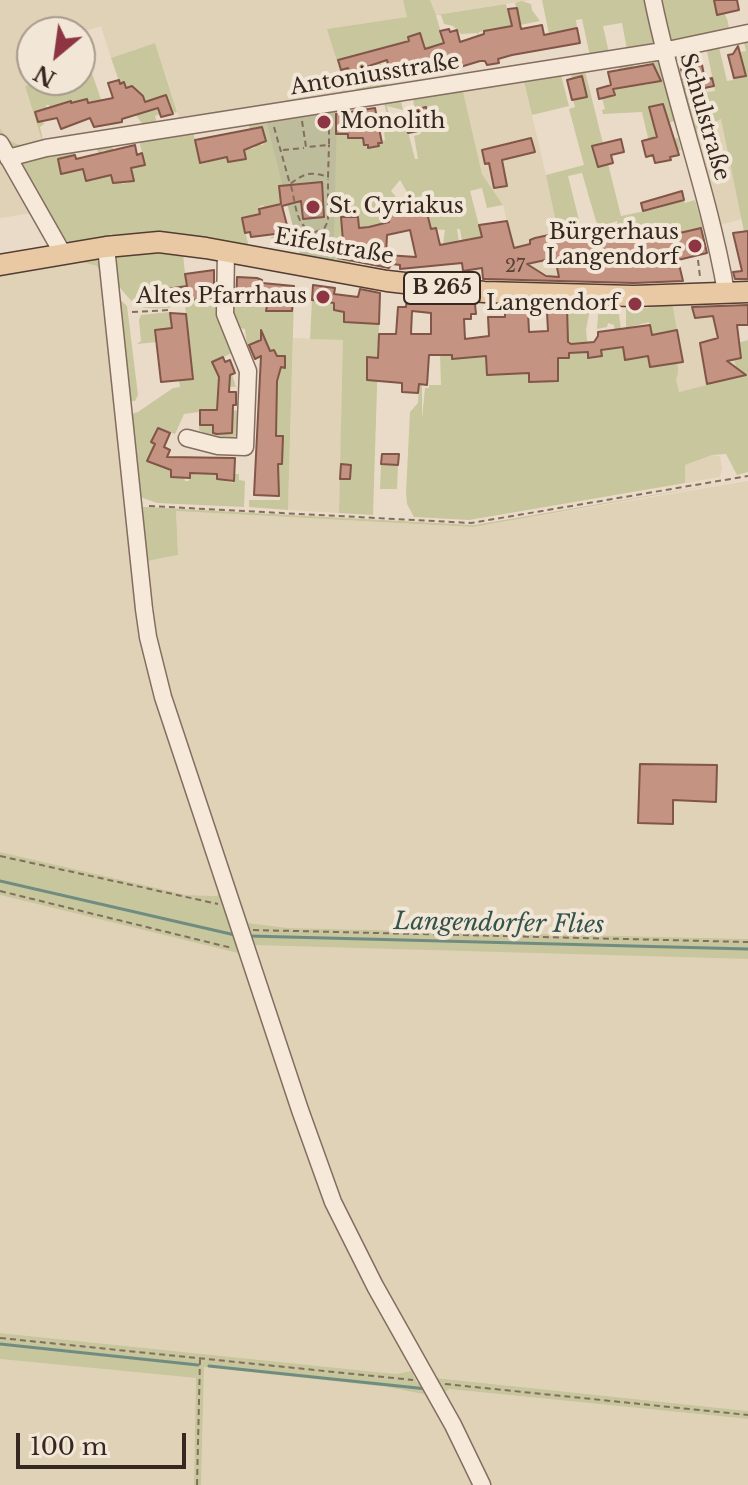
<!DOCTYPE html>
<html>
<head>
<meta charset="utf-8">
<style>
	body { margin:0 }
	#map { position:relative; width:748px; height:1485px; overflow:hidden; background:#eadbc8; font-family:"Libre Baskerville",serif }
	canvas { display:block }
	.north { position:absolute; left:16px; top:16px; width:80px; height:80px; box-sizing:border-box; background:#f2e6d7; border:2px solid #a79a8e; border-radius:50%; rotate:209deg; font-size:22px; font-weight:700; line-height:32px; text-align:center; color:#362821 }
	.north::after { content:''; display:block; margin:auto; width:28px; height:36px; background:#8e3543; clip-path:polygon(50% 0,100% 100%,50% 72%,0 100%) }
	.scale { position:absolute; left:16px; top:1433px; width:170px; height:36px; box-sizing:border-box; border:4px solid #362821; border-top:0; padding-left:10px; font-size:24px; line-height:28px; white-space:nowrap; color:#362821; -webkit-text-stroke:6px #f2e6d7; paint-order:stroke }
</style>
</head>
<body>
<div id="map">
<canvas width="748" height="1485"></canvas>
<div class="north">N</div>
<div class="scale">100 m</div>
</div>
<script>
const context = document.querySelector('canvas').getContext('2d');
context.lineJoin = 'round';
function fill(path, color) {
  context.fillStyle = color;
  context.fill(path, 'evenodd');
}
function stroke(path, color, width, dash) {
  context.strokeStyle = color;
  context.lineWidth = width;
  context.lineCap = dash ? 'butt' : 'round';
  context.setLineDash(dash || []);
  context.stroke(path);
}
function drawText(font, color, halo, rows, align = 'center') {
  context.font = font + ' "Libre Baskerville",serif';
  context.lineWidth = 8;
  context.setLineDash([]);
  context.textBaseline = 'middle';
  context.strokeStyle = halo;
  context.fillStyle = color;
  for (const [text, x, y, turn = 0] of rows) {
    context.save();
    context.translate(x, y);
    context.rotate((+turn || 0) * Math.PI / 180);
    context.textAlign = isNaN(turn) ? turn : align;
    if (halo) context.strokeText(text, 0, 0);
    context.fillText(text, 0, 0);
    context.restore();
  }
}
const farmland = new Path2D(`
	M0,0H403L408,17L328,29L349,97L181,123L155,43L111,58L101,26L80,33L32,32V80H42L25,86L44,143L26,147L15,145L6,138L0,128Z
	M430,0H531L435,15Z
	M523,77L546,175L569,288L523,287L503,205L482,174L462,87Z
	M721,119L742,219L716,226L691,136Z
	M0,158L32,213L0,218Z
	M82,262L97,266L101,275L137,603L220,889L217,896L187,895L0,852V275Z
	M720,300L738,377L679,392L658,376L648,307L667,303Z
	M293,338L344,340L339,513L288,510Z
	M712,455L720,456L722,468L720,477L685,483V465Z
	M748,481V939L288,928L248,923L164,673L153,624L147,561L178,555L176,511L473,527Z
	M0,895L242,954L321,1193L412,1365V1372L396,1374L0,1333Z
	M255,944L748,959V1411L437,1378L358,1238L337,1191Z
	M0,1359L196,1378L194,1485H0Z
	M204,1367L387,1387L428,1395L473,1485H201Z
	M449,1389L748,1419V1485H490L447,1398L445,1391Z`);
const green = new Path2D(`
	M403,0H430L436,15L506,4L514,36L499,28L479,32L478,36L477,33L461,34L453,26L444,24L441,15H436L444,43L425,49L420,33L417,44L377,51L388,88L358,93L356,88L371,85L362,54L337,61L327,29L407,17Z
	M542,0H650L656,44L627,50L622,23L603,26L609,53L590,56L582,19L576,20L577,28L549,34Z
	M656,0H714C721,9 731,19 728,31L673,46L666,41Z
	M522,1L531,4L532,10L540,21L520,25L515,3Z
	M748,37V251L721,119L691,136L672,57L697,48L701,65L687,68V59L678,61L685,89L706,88L707,92L715,91L706,46L718,43L727,81L733,80L732,73L738,72L746,76L740,52L746,51L743,38Z
	M80,39L105,111L92,113L86,99L50,109L49,105H46L47,109L35,112L38,122L43,121L44,124L40,127L44,145L14,150C4,147 0,138 0,128C11,147 23,148 43,143L25,86L42,80H80Z
	M155,43L177,112L172,113L166,95L155,99L160,114L155,116L157,123L143,125L136,115L148,111L142,94L136,93L133,86L126,88L124,83L120,84L111,58Z
	M651,57L658,61L674,121L669,123L667,117L654,129L656,135L663,142L678,138L681,150L662,155L661,147L652,155L642,112L603,114L602,110L605,109L602,98L614,95L613,89L630,85L626,68L619,69L618,62L631,60L638,86L642,85L643,80L645,85L656,82V71L652,62L646,64L645,58Z
	M584,67L621,216L660,208L661,206L684,200L685,203L695,200L703,228L667,236L638,247L637,240L626,241L624,232L618,233L617,221L598,228L582,173L568,176L580,224L567,227L566,221L556,223L546,175L584,165L569,109L575,107L573,100L587,96L572,79L571,73Z
	M560,71L569,106L532,115L523,77Z
	M462,87L482,174L503,205L487,208L482,188L470,191L482,237L462,241L460,229H457L459,242L442,251L445,230L431,229L423,196L411,199L400,180L391,191L396,197L385,204L389,222L366,227L355,242L340,241L338,257L351,259L350,266L334,262L336,134L363,135L364,145L369,148L378,146V143L385,140L384,130H381L380,127L389,126L385,106L378,99L400,96L403,110L387,106L390,119L406,124L415,159H418L414,136L421,134L420,131L433,127L431,119L415,110L412,94Z
	M265,117L288,204L276,205L278,216L267,219L263,205L259,207L260,214L242,218L248,243L246,249L114,239L112,234L109,235L111,240L71,244L63,238L18,164L21,158L75,151V155L58,159L61,174L90,168L93,179L112,174L107,151L104,150L99,153L93,144L111,141L122,184L134,181L131,168L145,164L138,137L192,128L201,164L227,157L228,162L246,158L239,131L244,130L249,149L255,148L254,144L263,145L265,141L262,128L250,130L248,120Z
	M289,233L293,250L274,247L271,237Z
	M140,252L183,254L186,284H193L195,300L216,297L215,281H220L219,324L232,353L212,362L220,379L232,374L236,387L218,386L217,404L231,410L240,411L238,435L228,440L212,437L199,430V412L184,414L175,434L157,428L152,442L160,446L147,461L163,467L166,461H171V477L184,478L185,481H189L190,473L211,474L217,459V479L233,483L234,474H239V480L245,481L244,507L157,503L140,497L125,416L138,412L173,388L180,387L179,380L193,378L183,287L160,290L161,299L169,298L170,308C130,310 137,305 112,279L114,254Z
	M83,257H94L104,267L142,623L152,674L162,707L324,1187L365,1272L414,1364L416,1369L413,1374L417,1382L427,1386L432,1393L479,1485H473L428,1395L387,1387L204,1367L201,1485H194L196,1378L0,1359V1333L396,1374L412,1371V1365L343,1242L321,1193L242,954L0,895V852L187,895L217,896L220,889L164,721L144,654L101,275L97,266L82,262H73L0,275V271Z
	M230,289H235V305L256,306L267,295V311H288L289,296H294L288,510L249,507V500H280V491L274,490L275,464H282V458L261,457L283,436H276L259,424L277,425L274,381H277L278,365L260,367V362L276,356L274,350L270,351L265,339L247,346L245,329L235,327L229,314Z
	M118,298L127,306L128,314L138,395L135,401H129Z
	M312,300L345,305L344,322L379,324L373,515L339,513L343,340L310,339Z
	M567,303L591,304L586,330L589,358L601,356V349L617,347L614,325L608,323L607,327L597,329L599,304L618,307L625,360L631,359L630,352L638,350L640,358L646,357C652,348 652,332 649,322L626,328V308H647L672,303L677,330L663,333C670,347 683,364 676,380L679,392L738,377L731,345L748,340V472L737,475L726,454L712,455L685,465V483L469,520L414,517L407,504L406,493L410,412L418,403L419,384L422,385V419L425,388H429V385H441L440,354H452V359L470,358V353L486,351L529,373V382L558,381L556,358L569,357Z
	M170,312L172,328L157,342L137,344L141,341L139,320L141,315Z
	M381,464L398,465L397,489H380Z
	M748,479L473,527L176,511L178,555L147,561L153,624L164,673L248,923L288,928L748,939V959L255,945L337,1191L358,1238L436,1378L748,1411V1419L449,1389L445,1392L447,1398L490,1485H486L441,1397C439,1388 443,1384 433,1379L347,1225L318,1153L163,688L149,627L135,511L139,507H147L474,525Z`);
const cemetery = new Path2D(`
	M337,106L334,262L300,254L265,117Z`);
const stream = new Path2D(`
	M0,881L235,935
	M249,936L748,949
	M0,1344L198,1365
	M209,1366L427,1389`);
const building = new Path2D(`
	M714,0H737L739,10L717,15Z
	M517,8L521,29L542,25L544,35L577,28L580,43L512,55L498,59L499,63L487,65L485,61H480L457,68L455,62L433,68L431,63L415,67L416,72L390,75L387,60L366,67L369,76L352,81L348,68L341,70L338,60L409,41L408,37L420,33L425,49L444,43L440,31L449,29L450,32L457,30L460,42L484,34V31L512,26L508,9Z
	M738,46L746,76L734,78L728,55L733,54Z
	M653,64L661,81L613,89L615,95L599,99L597,89L611,85L608,72Z
	M702,65L705,80L712,78L714,86L695,90V88L686,89L681,69Z
	M582,76L587,97L572,100L567,80Z
	M119,80L120,84L124,82L126,88L132,86L143,96L145,102L166,95L173,114L161,117L158,108L122,119V122L94,127L90,118L61,129L57,118L38,122L35,112L71,101V103L87,99L88,103L113,98L108,83Z
	M663,104L679,155L670,157L671,160L655,163L653,155L646,157L642,141L657,137L649,107Z
	M426,107L433,128L408,133L405,117L410,116L409,111Z
	M375,108L382,143H378L379,146L368,148V145H364L363,138H348V134H336V114Z
	M262,127L266,141L244,150L246,159L228,162L227,157L200,163L195,140Z
	M531,138L535,152L502,160L507,186L494,188L489,163L485,164L482,150Z
	M621,139L624,152L611,155L613,163L598,167L592,146Z
	M135,145L137,155L142,153L145,165L131,168L134,181L113,183L111,175L86,181L83,169L61,174L58,159L75,155L76,159Z
	M322,182L324,217L303,219L301,201L282,206L288,229L282,230L283,233L251,237L250,232L245,233L242,218L260,214L259,209L281,204L279,186Z
	M682,191L684,200L643,211L641,203Z
	M399,204L401,213L426,209L431,229L436,228L440,245L482,237L479,225L507,221L514,248L530,244V240L535,238L558,233H567L569,239L591,234L590,230L610,224L613,234L624,232L626,241L667,236L701,228L707,253L678,260L683,281L634,283L485,279H483L482,268L463,271L462,263L400,269V265L392,264L389,268L338,258L340,241H343L341,217H358L359,228L369,227L389,222L385,207ZM410,230L416,257L386,255L387,235ZM555,258L559,277L546,276L527,264Z
	M748,231V279H735L733,272L742,271L733,233Z
	M214,270V298L169,302V298L161,299L160,290L187,286L185,274Z
	M237,277L257,278L262,280V283L294,286L292,311H266L267,306L236,305Z
	M313,285L335,288L334,294L358,297L360,289L380,293L379,324L344,322V312L334,310V303L312,300Z
	M407,296L475,304L476,314H471V319H464L465,339L489,336L488,317H505V306L567,307L568,342L571,344L594,342L598,336V332L650,325L652,335L677,330L683,362L650,367L648,356L625,360L623,347L601,350L602,356L588,358V352L569,353V358H558V381L529,382V373L487,375L486,356L452,359V355H429L427,385L419,384L418,393L402,392V383L367,380V357L378,358L379,334H396L398,307H406ZM412,311L431,313V334H411ZM528,312H547L548,331L529,332Z
	M748,305V325H737L741,358L727,361L746,375L707,384L700,343L718,338L713,316L695,318L692,307Z
	M170,313L186,314L193,379L161,382L155,330L172,328Z
	M261,330L270,351L274,350L277,356H285V368L281,367L277,381L276,436H283L282,464H278L279,496L254,495L261,356L255,359L249,345L261,340Z
	M223,357L225,362L230,360L235,373L230,375L229,392H236V405H233L232,433L217,434L213,433V425H200V410H217L219,377L212,362Z
	M158,428L170,433L164,447L170,450L167,457L235,458L234,481L217,479V474L190,473V478L171,477V470L147,461L155,444L151,442Z
	M382,454H399L398,465L381,464Z
	M341,464L351,465L350,479H340Z
	M640,764L717,765L716,802L673,800V824L638,823Z`);
const path = new Path2D(`
	M302,121L306,147L329,145V118
	M274,127L290,184C305,173 310,171 328,177L329,145
	M283,150L304,148
	M291,186C296,203 295,228 315,232L318,252
	M315,232L324,229L328,221V179
	M698,260L700,277
	M132,312L170,310
	M149,506L471,523L748,476
	M0,856L218,904
	M0,891L232,948
	M253,930L748,942
	M0,1338L413,1380
	M445,1384L748,1415
	M197,1485L200,1359`);
const minor = new Path2D(`
	M653,0C673,99 709,193 726,292
	M0,143L63,254
	M8,158L46,148L663,51L748,33
	M106,247L144,609L148,637L163,697L300,1110L333,1202L375,1286L453,1425L482,1485
	M187,438L218,446L245,447L248,371L225,314L226,251`);
const major = new Path2D(`
	M0,265L106,247L159,242L206,248L387,281L484,292L634,296L748,292`);
const markers = [
	[324,122,8,"#8e3543"],
	[313,207,8,"#8e3543"],
	[695,246,8,"#8e3543"],
	[323,297,8,"#8e3543"],
	[635,304,8,"#8e3543"]
];
const numberNames = [
	["27",515,267]
];
const shields = [
	[442,288,76]
];
const shieldNames = [
	["B 265",442,288]
];
const streetNames = [
	["Antoniusstraße",375,75,-9],
	["Schulstraße",704,117,74],
	["Eifelstraße",334,247,10]
];
const poiNames = [
	["Monolith",340,122,"left"],
	["St. Cyriakus",329,207,"left"],
	["Bürgerhaus",679,233],
	["Langendorf",679,258],
	["Altes Pfarrhaus",307,297],
	["Langendorf",619,304]
];
const waterNames = [
	["Langendorfer Flies",499,924,1]
];
fill(farmland, '#dfd2b6');
fill(green, '#c7c69d');
fill(cemetery, '#bdbc9b');
stroke(stream, '#708c81', 3);
fill(building, '#c59382');
stroke(building, '#815547', 2);
stroke(minor, '#846d5f', 19);
stroke(major, '#533c32', 23);
stroke(path, '#846d5f', 2, [6, 4]);
stroke(minor, '#f6e9da', 16);
stroke(major, '#e9c9a4', 20);
for (const [x, y, r, color] of markers) {
  const dot = new Path2D();
  dot.arc(x, y, r, 0, 2 * Math.PI);
  context.fillStyle = color;
  context.fill(dot);
  stroke(dot, '#f2e6d7', 3);
}
drawText('18px', '#5a4339', null, numberNames);
for (const [x, y, w] of shields) {
  const box = new Path2D();
  box.roundRect(x - w / 2, y - 16, w, 32, 6);
  context.fillStyle = '#f2e6d7';
  context.fill(box);
  stroke(box, '#362821', 2);
}
drawText('bold 20px', '#362821', null, shieldNames);
drawText('22px', '#362821', '#f2e6d7', streetNames);
drawText('22px', '#362821', '#f2e6d7', poiNames, 'right');
drawText('italic 24px', '#32544d', '#f2e6d7', waterNames);
</script>
</body>
</html>
